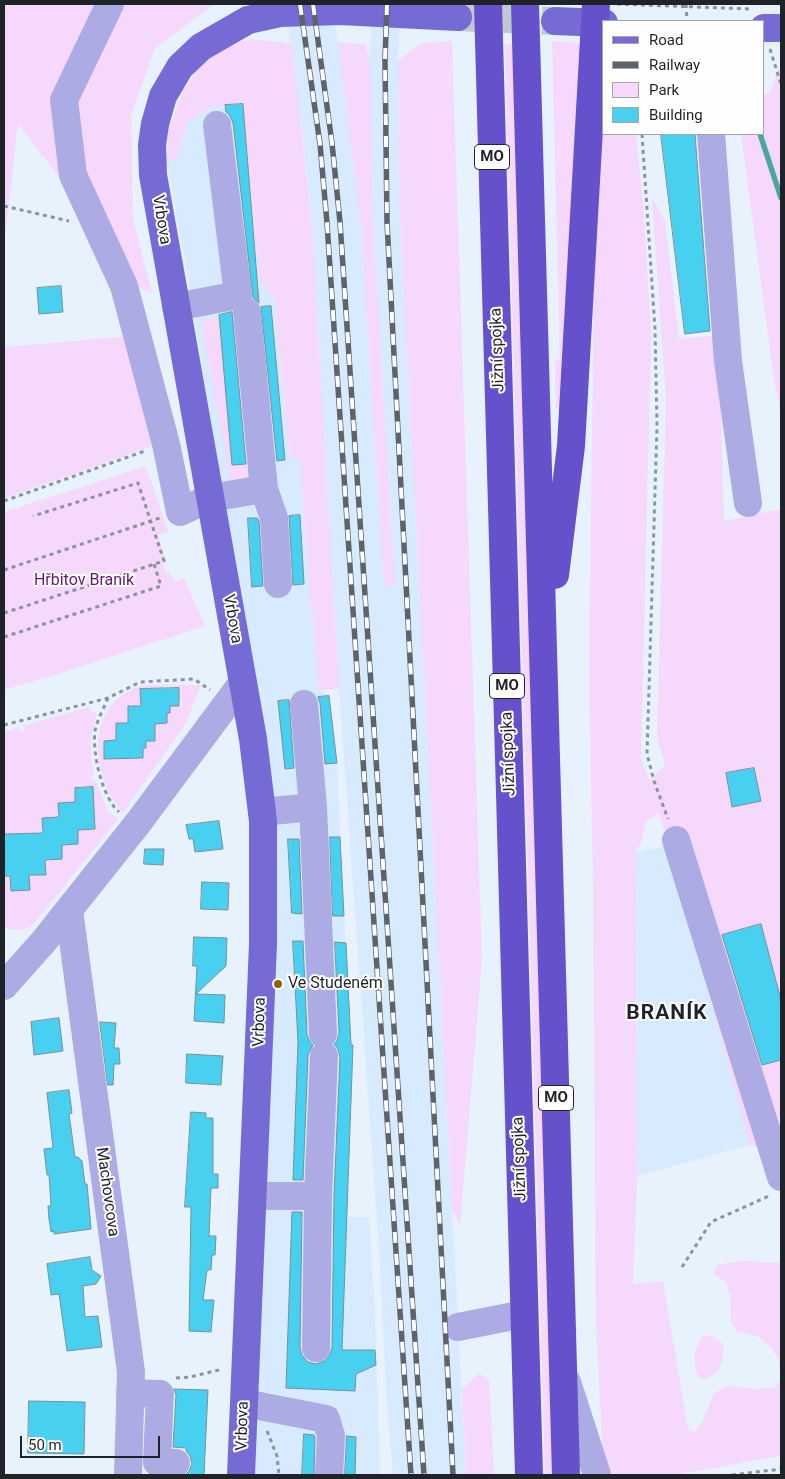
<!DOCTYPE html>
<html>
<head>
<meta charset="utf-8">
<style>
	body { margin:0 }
	#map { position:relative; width:785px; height:1479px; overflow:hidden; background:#e8f2fd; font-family:Roboto,sans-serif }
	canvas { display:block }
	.frame { position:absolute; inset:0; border:5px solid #1f2328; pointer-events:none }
	.legend { position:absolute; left:602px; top:20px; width:162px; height:115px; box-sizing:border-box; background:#fefefe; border:1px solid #a5a6a8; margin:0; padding:6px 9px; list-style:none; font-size:15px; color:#1f2328 }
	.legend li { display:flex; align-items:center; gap:10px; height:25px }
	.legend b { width:25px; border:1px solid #a5a6a8 }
	.scale { position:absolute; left:20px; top:1436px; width:140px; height:22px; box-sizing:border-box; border:2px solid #1f2328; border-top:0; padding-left:6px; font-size:15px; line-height:18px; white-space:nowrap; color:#1f2328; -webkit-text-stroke:4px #fefefe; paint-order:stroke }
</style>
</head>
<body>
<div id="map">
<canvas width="785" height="1479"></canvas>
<div class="frame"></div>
<ul class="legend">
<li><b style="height:6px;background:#766bd4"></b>Road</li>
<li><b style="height:6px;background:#5d636a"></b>Railway</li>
<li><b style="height:14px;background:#f5d8fb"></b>Park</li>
<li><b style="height:14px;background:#47d0ef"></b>Building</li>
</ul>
<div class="scale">50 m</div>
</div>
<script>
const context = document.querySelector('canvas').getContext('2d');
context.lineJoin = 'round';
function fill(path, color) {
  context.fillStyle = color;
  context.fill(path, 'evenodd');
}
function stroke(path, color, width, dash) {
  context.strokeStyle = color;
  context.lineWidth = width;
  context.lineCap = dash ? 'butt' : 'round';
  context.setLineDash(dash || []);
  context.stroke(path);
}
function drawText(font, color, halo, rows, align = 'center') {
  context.font = font + ' Roboto,sans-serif';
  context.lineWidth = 4;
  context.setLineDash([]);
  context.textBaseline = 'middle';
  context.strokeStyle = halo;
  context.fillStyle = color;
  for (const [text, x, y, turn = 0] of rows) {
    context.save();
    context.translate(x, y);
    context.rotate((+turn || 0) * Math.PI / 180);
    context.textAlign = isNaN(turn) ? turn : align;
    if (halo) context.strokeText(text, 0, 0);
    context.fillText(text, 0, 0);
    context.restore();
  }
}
const built = new Path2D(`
	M285,4H332L338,43L361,227L384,586L395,585L373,222L370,59L372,4H401L398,60L400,221L466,1475H393L387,1406L379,1250L339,689L312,224L304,146Z
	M243,104L259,281L274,298L290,457L300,458L309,585L319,690L329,696L337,763L350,1041L353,1045L347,1217H369L375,1314L380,1475H254L263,1282L276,945L272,801L191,296L167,162L178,157L187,123L209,108Z
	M669,846L750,1145L637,1176L636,852Z`);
const green = new Path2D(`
	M4,4H217L212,6L155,48L131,115L133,219L152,293L112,276L70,191L18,124L4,246Z
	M250,39L291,43L294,63L312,224L339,689L319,690L309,585L300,458H290L274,298L259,281L243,104L209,108L187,123L178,157L167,162L168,130L183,91L199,67L222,49Z
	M452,41L482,960L460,1226L452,1209L400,221L398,60L422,43Z
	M552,41L581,43L562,404L556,410L555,360H560Z
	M338,43L365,44L370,59L373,222L395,585L384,586L361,227Z
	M505,44L514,45L555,1475H545Z
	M781,62V415L774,380L741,134H764V94L770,93Z
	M604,83V134H636L644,214L651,334L641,759L650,781L665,765L657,738L666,398L652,197L665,221L679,339L719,335L724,521L781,509V1153L750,1145L669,846L658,812L653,818L646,820L642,840L636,852L637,1176L633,1284L663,1281L688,1430L694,1432L703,1421L714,1393L729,1386L753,1389L775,1388L781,1377L778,1359L771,1347L758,1336L737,1332L731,1321L730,1294L725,1281L713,1274L718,1265L741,1261L781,1263V1456L674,1475H609L603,1460L596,1323L593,889L589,670L594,275L600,135Z
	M219,318L233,465L253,463V478L231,483L201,319Z
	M131,336L157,445L4,498V347Z
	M146,466L168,532L158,535L162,549L167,562L163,564L166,573L170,572L174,582L184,578L205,626L61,673L4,690V512Z
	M144,685H201L186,723L123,813C96,783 85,724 120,697C128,691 135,687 144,685ZM164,686H174V688H179V699H182V706H170V713H167V723L155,724V740L146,741L143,748V758L104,759V741L116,740V724L128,723V706H141L140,689L164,688Z
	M89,707L91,711L97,713C90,734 89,753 94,774L91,777L93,782L96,781L107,810L118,819L32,926C23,931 13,931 4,927V876H10L29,890V875H46L45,860L62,859V845L78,844V830L95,829L93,787L75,788V802L58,803L59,817L42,818L43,833L4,834V732L19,727L21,732L24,731L23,726Z
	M704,1335L714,1337L723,1344C724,1362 721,1372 705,1379L698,1377C693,1357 692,1352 704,1335Z
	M479,1373L489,1380L494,1475H466L462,1389Z`);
const stream = new Path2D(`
	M760,134L781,198`);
const building = new Path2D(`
	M243,104L259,303L253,298L233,123L230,116L226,112L225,105Z
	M661,134H695L710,331L685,334Z
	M61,286L63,312L39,314L37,288Z
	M271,306L285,460L277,461L261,307Z
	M232,312L246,464L232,465L219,315Z
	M300,515L304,584L293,585L289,516Z
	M248,518H257L259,521L263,586L252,587Z
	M179,688V706H170V713H167V723L155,724V741H146V748H143V758L104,759V741L116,740V723H128V706H141L140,689Z
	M329,696L337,763L325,764L320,703L318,697Z
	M289,700L294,768L285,769L278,701Z
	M754,768L761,801L732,807L726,773Z
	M93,787L95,829L78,830V844L62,845V859L45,860L46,875H29L30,890L11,891L10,876H4V834L43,833L42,818L59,817L58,803L75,802V788Z
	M219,821L223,849L195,852L193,839H189L186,825Z
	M330,837H340L344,916H333Z
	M288,839H299L302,914L292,913Z
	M145,849H164L163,865L144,864Z
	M202,882L229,883L228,910L201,909Z
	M761,924L781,1000V1060L762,1065L722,935Z
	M194,937L227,938L226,966L196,994L225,995L224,1023L194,1021L197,966H193Z
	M293,941H303L307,1035L310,1042L313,1045L308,1055L303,1180H293L298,1042Z
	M335,942L346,943L351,1045H353L342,1350H375L376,1365L356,1374L355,1391L286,1388L292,1212H302L300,1348L302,1355L308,1362L316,1364L324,1361L329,1356L332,1348L334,1196L340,1057L338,1049L334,1044L337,1041L339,1033Z
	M59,1018L63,1051L34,1055L31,1022Z
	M100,1022L116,1023L114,1048H119L120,1064H114L113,1085H108Z
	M187,1054L223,1056L221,1085L186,1083Z
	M69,1090L72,1113L69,1114L75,1157H78L82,1161L85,1184H87L91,1229L54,1234V1231L51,1232L49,1219L48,1206H51L49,1175H47L44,1149L53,1148L47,1093Z
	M191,1112L206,1113V1118H213V1174H218V1188H211L209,1236H216L215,1255H212L211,1270H207L203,1300H214L211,1332L189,1331L191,1207H185Z
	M90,1257L92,1270L101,1276L96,1284L83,1286L85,1317L98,1316L102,1347L67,1351L59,1294L51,1295L47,1264Z
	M174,1389L208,1390L204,1475H185L189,1471L192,1464L190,1456L186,1451V1448L173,1447L176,1395Z
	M29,1401L85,1402L84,1454L28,1453Z
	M304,1434L314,1435L315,1438L314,1475H302Z
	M347,1436L356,1437L355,1475H345Z`);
const majorTunnel = new Path2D(`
	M458,17L555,21`);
const path = new Path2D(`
	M617,4L751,9
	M686,4L687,21
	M770,49L781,84
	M642,134L655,329L657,426L647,754L654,781L668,819
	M4,206L69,221
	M4,501L145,451
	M4,570L160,518
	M4,613L164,561L138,483L33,516
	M4,637L161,586L154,564
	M108,698C104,708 97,720 95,731C92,753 102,797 119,812
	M4,725L108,698L140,682L194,679L210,690
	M682,1267L711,1222L769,1196
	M176,1378L190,1377L223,1369
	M267,1431L277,1456L279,1475
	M732,1475L781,1469`);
const minor = new Path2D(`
	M110,4L64,100L73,175L124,286L166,444L180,512L210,498L264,489L274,518L278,584
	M711,134L728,361L748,503
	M176,307L238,295L217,125
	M247,312L264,489
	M304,704L313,807
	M262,812L313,807L323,1034
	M676,840L781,1177
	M69,910L131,1372L128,1475
	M4,986L44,941L138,823L243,682
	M253,1196H318L324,1056
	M458,1327L524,1314
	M316,1348L318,1196
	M567,1382L597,1475
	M130,1393L160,1394L157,1462L176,1463
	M244,1403L326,1419L331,1436L329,1475`);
const major = new Path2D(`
	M555,21L604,23
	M764,28H781
	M241,1475L263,944V821L253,739L153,175L152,145L155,124L163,96L180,67L201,47L248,20L280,13L340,11L458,17`);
const highway = new Path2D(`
	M488,4L529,1475
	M525,4L566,1475
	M555,575L571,446L596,4`);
const rail = new Path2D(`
	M300,4L320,144L327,223L411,1475
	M313,4L332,143L340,222L424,1475
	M387,4L385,60L387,222L453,1475`);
const markers = [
	[278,984,5,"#8e6208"]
];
const shields = [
	[492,157,35],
	[507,686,35],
	[556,1098,35]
];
const shieldNames = [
	["MO",492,157],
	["MO",507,686],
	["MO",556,1098]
];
const streetNames = [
	["Vrbova",161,220,81],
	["Jižní spojka",498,350,-92],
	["Vrbova",232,619,80],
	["Jižní spojka",509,754,-92],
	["Vrbova",260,1022,-88],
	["Jižní spojka",520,1159,-92],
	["Machovcova",107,1192,82],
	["Vrbova",243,1426,-88]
];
const parkNames = [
	["Hřbitov Braník",84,581]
];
const poiNames = [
	["Ve Studeném",288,984]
];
const districtNames = [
	["BRANÍK",667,1014]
];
fill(built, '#d8eafe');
fill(green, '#f5d8fb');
stroke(stream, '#47a89b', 5.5);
fill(building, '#47d0ef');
stroke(building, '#7c8f94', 1);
stroke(majorTunnel, '#c0c9d2', 28, [28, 14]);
stroke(path, '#8c939c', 3, [4, 4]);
stroke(minor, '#acabe4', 28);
stroke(major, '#766bd4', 28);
stroke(highway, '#6551cc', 28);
stroke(rail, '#5d636a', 5.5);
stroke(rail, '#fefefe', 4, [11]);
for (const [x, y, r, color] of markers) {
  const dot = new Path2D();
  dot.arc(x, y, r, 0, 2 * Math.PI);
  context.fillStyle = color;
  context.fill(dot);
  stroke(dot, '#fefefe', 2);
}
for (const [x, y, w] of shields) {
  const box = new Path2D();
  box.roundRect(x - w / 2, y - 12.5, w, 25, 4);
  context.fillStyle = '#fefefe';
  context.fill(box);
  stroke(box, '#1f2328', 1);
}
drawText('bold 15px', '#1f2328', null, shieldNames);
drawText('16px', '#1f2328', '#fefefe', streetNames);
drawText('16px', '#631972', '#fefefe', parkNames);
drawText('16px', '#1f2328', '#fefefe', poiNames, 'left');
context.letterSpacing = '1px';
drawText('bold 21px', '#1f2328', '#fefefe', districtNames);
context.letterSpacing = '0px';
</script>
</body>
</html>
